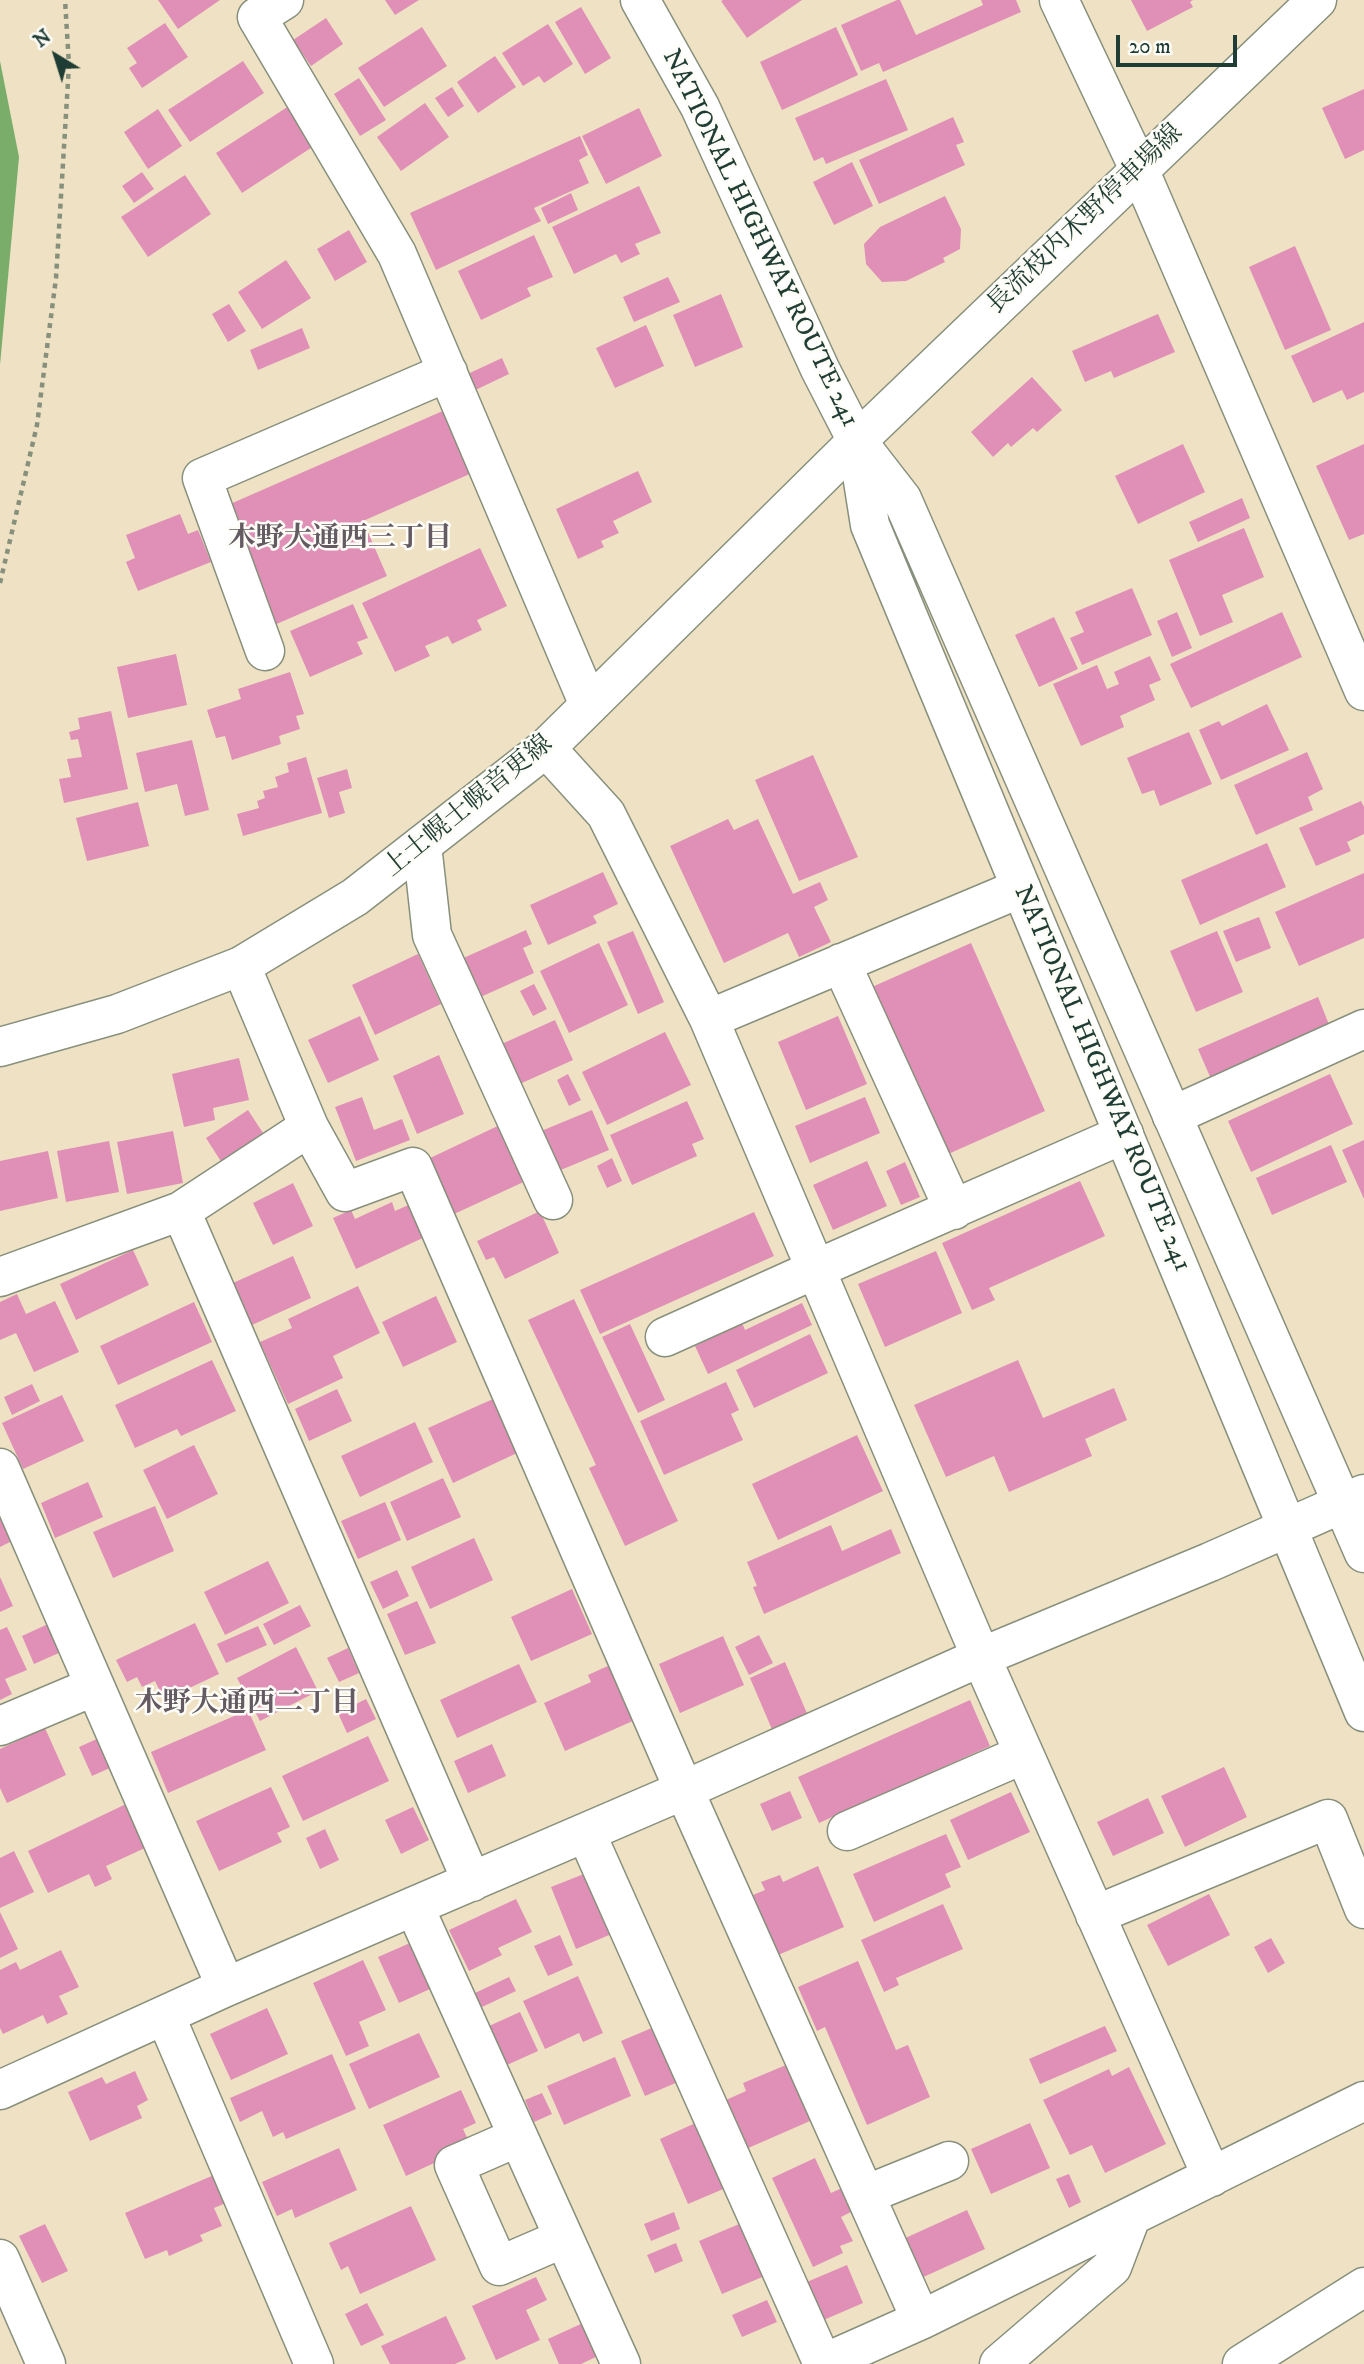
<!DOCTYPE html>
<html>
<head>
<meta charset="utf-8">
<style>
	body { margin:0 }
	#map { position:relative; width:1364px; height:2364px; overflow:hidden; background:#efe2c4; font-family:"IM FELL DW Pica",serif }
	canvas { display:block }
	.north { position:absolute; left:21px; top:21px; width:70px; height:70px; -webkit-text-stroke:5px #fdfcf7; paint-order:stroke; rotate:322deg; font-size:19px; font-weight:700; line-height:28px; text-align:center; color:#1f3d34 }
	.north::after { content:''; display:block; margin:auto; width:24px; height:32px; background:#1f3d34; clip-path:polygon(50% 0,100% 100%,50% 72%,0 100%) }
	.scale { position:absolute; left:1116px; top:35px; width:121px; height:32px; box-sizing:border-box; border:4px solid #1f3d34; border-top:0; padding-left:9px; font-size:21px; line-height:24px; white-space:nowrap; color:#1f3d34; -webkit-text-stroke:5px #fdfcf7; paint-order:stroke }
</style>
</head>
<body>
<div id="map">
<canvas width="1364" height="2364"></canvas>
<div class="north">N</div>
<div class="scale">20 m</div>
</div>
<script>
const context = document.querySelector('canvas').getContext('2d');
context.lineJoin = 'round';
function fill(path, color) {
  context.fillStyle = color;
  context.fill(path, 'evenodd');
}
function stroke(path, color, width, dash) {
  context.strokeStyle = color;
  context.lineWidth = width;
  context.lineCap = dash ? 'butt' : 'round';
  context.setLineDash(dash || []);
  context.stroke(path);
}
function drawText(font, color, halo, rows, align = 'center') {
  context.font = font + ' "IM FELL DW Pica","Noto Serif JP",serif';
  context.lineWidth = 5;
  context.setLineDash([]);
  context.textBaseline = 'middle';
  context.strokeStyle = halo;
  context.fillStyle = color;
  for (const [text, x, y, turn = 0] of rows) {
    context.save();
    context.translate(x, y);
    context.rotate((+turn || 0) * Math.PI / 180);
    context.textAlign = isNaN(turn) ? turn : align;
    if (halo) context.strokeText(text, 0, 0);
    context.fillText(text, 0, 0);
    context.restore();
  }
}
const forest = new Path2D(`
	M0,61L19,157L0,365Z`);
const building = new Path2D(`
	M158,0H220L178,29Z
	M385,0H419L395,15Z
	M723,0H802L747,38L721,1Z
	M897,0H900L916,35L983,5L981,0H1016L1021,12L883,72L879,63L861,71L841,25Z
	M1131,0H1193L1190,2L1193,7L1147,31Z
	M581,7L611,58L585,74L555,22Z
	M326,18L343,44L311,66L293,40Z
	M165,23L188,57L142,88L129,68L137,63L127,48Z
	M548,24L573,64L544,83L539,76L523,86L502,53Z
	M422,27L447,66L384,107L358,68Z
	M836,27L858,75L782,110L760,62Z
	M495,56L516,87L478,113L457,82Z
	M243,61L264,93L190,142L168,110Z
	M359,78L386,120L360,136L334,94Z
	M886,79L908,130L826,164L823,157L814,161L795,118Z
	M452,87L464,106L448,117L435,98Z
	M1364,89V150L1345,159L1322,108Z
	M425,103L449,137L401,171L377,137Z
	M289,106L314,146L242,193L216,153Z
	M639,108L662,156L606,184L582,136Z
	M158,109L182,146L148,169L124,132Z
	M953,117L964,142L956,145L965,165L879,204L859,160Z
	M580,136L588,155L579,160L589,183L534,208L541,221L436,270L410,213Z
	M852,162L873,206L834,225L813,182Z
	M142,172L154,189L134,203L122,186Z
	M185,175L211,214L148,257L121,217Z
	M639,186L661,233L635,244L640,254L621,263L616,254L574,274L552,227Z
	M571,193L578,210L548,224L541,208Z
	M945,196L961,229L960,249L943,258L945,262L906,281L882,282L866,264L864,244L880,227Z
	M349,230L367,262L335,281L317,249Z
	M534,235L553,277L527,288L531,296L481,320L458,271Z
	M1295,246L1331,330L1285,350L1249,267Z
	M286,260L311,298L262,329L238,292Z
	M668,277L680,302L634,322L623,297Z
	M721,294L743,347L695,367L673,315Z
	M229,304L246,331L228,342L212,314Z
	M1158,314L1175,352L1114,378L1111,371L1085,382L1072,351Z
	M1364,322V392L1347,400L1342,390L1313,403L1291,356Z
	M646,325L664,366L615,388L596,348Z
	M302,328L310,348L258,370L250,350Z
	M502,358L509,374L467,394L459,378Z
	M1032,377L1062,410L1037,432L1033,428L1011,447L1008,443L993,457L971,432Z
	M445,410L472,473L363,521L387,576L272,626L221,508Z
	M1183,444L1205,492L1138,524L1115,476Z
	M1364,444V534L1349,540L1316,466Z
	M638,471L652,502L613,521L619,533L601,541L604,547L578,559L556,509Z
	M1242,498L1250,518L1198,542L1189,522Z
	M180,514L188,534L198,530L211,562L138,591L126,562L135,558L126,535Z
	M1244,528L1264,577L1222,595L1233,622L1200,636L1169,560Z
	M480,548L507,606L477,620L482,630L452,644L448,636L425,646L430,656L395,672L362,603Z
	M1132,588L1152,635L1082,665L1070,638L1084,632L1075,612Z
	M353,604L368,638L357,642L363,654L310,677L290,631Z
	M1177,612L1192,648L1172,657L1157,621Z
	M1282,612L1302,657L1191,708L1170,664Z
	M1054,617L1078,669L1039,687L1015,635Z
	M176,654L187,705L128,718L117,667Z
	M1150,656L1161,680L1149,685L1155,700L1120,716L1124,727L1081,746L1053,684L1097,665L1107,689L1119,684L1114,672Z
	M290,672L304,714L296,716L300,729L279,736L281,744L232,760L225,736L216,738L207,710L241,699L238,689Z
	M1267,704L1289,750L1221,780L1199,730L1219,721L1222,726Z
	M111,711L128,789L64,803L59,779L71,777L67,759L82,757L78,739L71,740L69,732L80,729L78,718Z
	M1189,732L1212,784L1160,806L1154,790L1142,794L1127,758Z
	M192,740L209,810L185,816L177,784L145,792L136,753Z
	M1307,752L1323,789L1308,797L1313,810L1256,835L1234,785Z
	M813,755L858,857L799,881L755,780Z
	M306,757L322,813L243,836L237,814L259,808L257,801L265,798L263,791L278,787L275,777L289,772L287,763Z
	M347,769L352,788L339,792L345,813L329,818L317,778Z
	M1361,801L1364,807V834L1347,842L1351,851L1316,866L1299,828Z
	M138,802L149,846L87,861L76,818Z
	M728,819L734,830L758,819L793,894L820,882L828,900L814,907L831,942L799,957L788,933L724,963L670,846Z
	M1267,843L1286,887L1200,925L1181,880Z
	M603,872L618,904L593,916L597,923L548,945L530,905Z
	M1364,873V938L1299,966L1275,912Z
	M1259,917L1271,948L1236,962L1223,931Z
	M526,930L532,944L523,948L534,973L476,999L459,960Z
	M633,931L664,1002L638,1014L607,942Z
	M1217,931L1243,992L1196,1012L1170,951Z
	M599,943L628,1005L569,1033L540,971Z
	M971,943L1045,1111L946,1155L872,987Z
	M418,954L441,1004L375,1035L352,985Z
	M534,984L547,1009L533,1016L520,991Z
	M1318,997L1330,1027L1211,1079L1198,1049Z
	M360,1016L379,1060L328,1083L308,1040Z
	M838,1016L867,1084L806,1110L778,1042Z
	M555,1020L573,1060L513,1087L495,1047Z
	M665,1032L691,1085L607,1125L582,1072Z
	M439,1055L464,1114L417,1134L393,1076Z
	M239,1058L249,1100L213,1108L215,1120L184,1127L172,1074Z
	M568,1074L581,1100L569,1106L557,1080Z
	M1330,1074L1353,1124L1251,1172L1228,1121Z
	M362,1097L374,1130L402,1119L410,1140L356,1161L335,1107Z
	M865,1097L880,1133L810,1163L795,1126Z
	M687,1101L704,1139L692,1144L697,1156L632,1185L610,1135Z
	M248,1110L265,1136L222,1163L206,1138Z
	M592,1110L609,1150L551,1174L534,1134Z
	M504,1123L530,1179L452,1215L426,1160Z
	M173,1131L183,1183L127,1194L117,1142Z
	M1364,1140V1199L1342,1150Z
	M109,1141L119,1192L66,1202L57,1151Z
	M1331,1145L1347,1182L1272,1215L1256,1178Z
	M48,1151L58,1198L0,1211V1161Z
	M612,1158L622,1181L607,1188L597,1166Z
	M867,1161L887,1206L833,1230L813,1185Z
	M905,1162L920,1197L901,1205L886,1171Z
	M1080,1181L1105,1236L989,1288L995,1300L972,1310L942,1243Z
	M293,1183L313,1226L273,1245L253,1203Z
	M392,1202L395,1211L413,1203L427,1236L356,1269L333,1218L351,1210L355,1219Z
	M540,1211L559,1253L505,1279L494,1257L486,1260L477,1241Z
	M754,1212L774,1256L600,1334L580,1290Z
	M133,1250L149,1285L76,1320L60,1284Z
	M936,1251L962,1313L885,1347L858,1284Z
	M293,1256L311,1298L252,1325L233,1283Z
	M358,1286L380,1333L333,1356L343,1378L288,1404L260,1342L292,1328L288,1319Z
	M17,1294L26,1314L55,1301L79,1352L34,1372L16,1333L0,1340V1302Z
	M436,1296L457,1342L403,1367L382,1322Z
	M574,1299L678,1521L625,1546L589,1468L596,1465L528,1320Z
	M194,1302L212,1342L118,1385L100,1346Z
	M802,1303L812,1325L708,1374L695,1346L742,1323L745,1330Z
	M630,1324L665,1400L638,1413L602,1337Z
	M810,1334L828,1373L754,1408L736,1370Z
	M212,1360L236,1411L181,1436L177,1429L135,1448L115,1405Z
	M1018,1360L1043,1418L1114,1388L1127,1420L1085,1439L1092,1456L1009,1492L994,1456L946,1477L914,1405Z
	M726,1382L739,1410L731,1414L743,1440L664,1475L640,1421Z
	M32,1384L40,1401L12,1415L4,1397Z
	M337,1389L352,1421L309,1441L295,1409Z
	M62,1395L84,1441L23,1469L2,1423Z
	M493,1399L517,1453L453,1483L428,1428Z
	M415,1422L433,1462L360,1497L341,1456Z
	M857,1435L883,1491L778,1540L752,1484Z
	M194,1445L218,1494L167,1519L143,1470Z
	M443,1478L461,1517L407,1541L390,1502Z
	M88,1482L103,1517L55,1538L41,1503Z
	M0,1499L18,1538L0,1547Z
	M385,1502L401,1540L358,1559L341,1521Z
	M155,1506L174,1551L113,1578L93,1532Z
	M831,1525L842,1551L891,1529L901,1553L764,1614L753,1587L757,1586L747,1562Z
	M474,1538L493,1580L430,1609L411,1567Z
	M268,1561L289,1603L225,1635L204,1592Z
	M397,1570L409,1596L383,1609L370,1582Z
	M0,1577L13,1606L0,1612Z
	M572,1589L592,1634L531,1661L511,1617Z
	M417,1601L436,1643L405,1655L387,1614Z
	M300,1605L311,1626L274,1645L263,1624Z
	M195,1623L219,1674L164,1700L155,1681L142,1687L137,1677L127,1682L116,1660Z
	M48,1624L61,1652L34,1664L22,1636Z
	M258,1626L267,1645L226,1663L217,1644Z
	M7,1627L27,1670L5,1679L12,1694L0,1700V1630Z
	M759,1635L773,1663L749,1675L735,1647Z
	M723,1636L744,1685L680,1713L659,1664Z
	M296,1647L318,1691L260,1721L237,1678Z
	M348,1648L359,1673L339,1682L327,1658Z
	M785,1662L809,1718L774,1734L750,1678Z
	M519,1664L537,1702L457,1738L440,1700Z
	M610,1665L635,1720L565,1751L544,1703L591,1682L588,1675Z
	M366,1699L376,1719L347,1733L338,1713Z
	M970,1700L990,1746L819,1823L798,1777Z
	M248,1710L266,1750L168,1793L151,1752Z
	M45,1728L66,1775L7,1803L0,1788V1749Z
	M368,1736L389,1781L303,1821L282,1776Z
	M99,1738L112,1767L92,1776L79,1747Z
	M492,1744L506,1776L468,1793L454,1761Z
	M1224,1767L1247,1817L1185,1847L1161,1796Z
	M271,1787L290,1827L277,1833L282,1842L219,1871L196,1821Z
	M790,1791L802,1818L772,1831L760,1804Z
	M1011,1792L1030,1832L968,1860L950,1820Z
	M1148,1798L1164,1833L1113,1856L1097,1822Z
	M126,1804L147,1847L106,1866L112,1879L95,1887L89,1874L48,1893L28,1851Z
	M413,1807L429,1840L401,1854L385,1820Z
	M325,1829L339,1860L320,1869L306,1838Z
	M946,1834L961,1867L945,1874L951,1887L874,1922L853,1874Z
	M14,1851L34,1892L0,1908V1858Z
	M818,1866L844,1927L778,1955L753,1895L765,1890L761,1882L780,1875L783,1882Z
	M589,1872L614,1933L576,1949L551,1887Z
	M1209,1894L1230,1935L1168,1966L1147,1925Z
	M516,1899L532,1932L498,1948L502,1955L469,1971L449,1930Z
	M943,1904L963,1949L896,1978L899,1985L884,1992L861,1940Z
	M0,1912L18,1949L0,1958Z
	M560,1935L573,1965L548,1976L534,1946Z
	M1271,1938L1285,1963L1268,1973L1254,1947Z
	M410,1943L430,1989L399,2003L378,1957Z
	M61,1950L79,1987L59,1996L68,2014L47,2024L43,2015L3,2034L0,2028V1970L16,1962L20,1970Z
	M363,1960L386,2010L359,2022L369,2046L346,2056L313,1983Z
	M858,1961L896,2050L908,2045L930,2097L867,2125L825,2027L817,2031L798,1987Z
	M578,1976L603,2033L583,2042L579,2033L545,2049L523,2001Z
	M509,1977L516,1991L482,2007L475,1993Z
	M267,2008L288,2054L231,2080L210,2034Z
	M520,2012L538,2051L507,2065L489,2026Z
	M1105,2026L1117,2051L1040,2084L1029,2059Z
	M654,2027L678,2082L645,2096L621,2041Z
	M419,2033L440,2077L369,2109L349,2064Z
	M332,2054L356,2109L286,2139L283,2132L273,2137L262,2111L240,2122L230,2098Z
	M615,2057L631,2096L564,2125L547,2086Z
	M786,2065L810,2121L746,2149L726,2100L746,2091L743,2083Z
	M1129,2067L1166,2144L1105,2173L1092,2145L1070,2155L1043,2100L1109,2069L1112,2076Z
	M135,2071L148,2100L137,2106L142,2118L90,2141L68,2092L102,2077L106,2084Z
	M461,2090L476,2123L463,2129L471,2146L406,2176L383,2125Z
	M542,2093L552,2114L534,2122L525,2100Z
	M700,2121L728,2187L688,2204L660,2139Z
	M1030,2123L1050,2168L991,2194L971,2149Z
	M339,2148L357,2190L295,2218L292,2209L277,2216L262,2182Z
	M815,2158L831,2193L842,2188L853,2211L841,2217L853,2241L840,2246L843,2253L813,2267L772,2178Z
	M1069,2174L1081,2202L1069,2208L1056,2179Z
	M214,2175L226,2203L214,2208L222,2226L200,2235L203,2241L169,2256L167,2250L145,2259L125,2213Z
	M411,2206L436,2260L360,2294L348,2266L341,2270L329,2243Z
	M967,2210L985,2249L919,2279L901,2240Z
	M674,2212L680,2229L651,2241L644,2224Z
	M744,2222L767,2275L722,2294L699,2241Z
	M45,2224L68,2271L42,2283L19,2236Z
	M676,2243L683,2261L655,2273L647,2255Z
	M847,2265L863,2303L819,2322L802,2284Z
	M536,2277L547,2300L526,2310L540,2340L496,2360L472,2306Z
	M767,2300L777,2322L742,2337L732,2315Z
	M367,2303L384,2335L361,2346L345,2314Z
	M446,2316L466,2359L455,2364H390L381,2346Z
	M583,2323L598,2356L581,2364H559L548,2339Z`);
const path = new Path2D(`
	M0,583L37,425L56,278L69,65L65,0`);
const minor = new Path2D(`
	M284,0L257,17L397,254L589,705
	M1059,0L1139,169L1364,691
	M265,651L202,478L448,372
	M546,748L606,814L709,1019L981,1657L1212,2177
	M422,845L432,935L553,1200
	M841,963L954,1210
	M709,1019L1021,888
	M1172,1116L1364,1029
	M309,1127L345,1192L413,1167L684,1790L921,2320
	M181,1211L472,1882
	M0,1277L181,1211L309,1127L241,966
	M665,1337L816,1269L1124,1134
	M0,1468L226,1987
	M0,1726L95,1686
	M847,1831L1024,1754
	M586,1833L823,2364
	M414,1906L621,2364
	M1095,1915L1328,1819L1364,1909
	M165,2015L314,2364
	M0,2090L226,1987L684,1790L981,1657L1210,1562L1364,1494
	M518,2137L454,2165L499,2266L564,2238
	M865,2195L949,2161
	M0,2259L46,2364
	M822,2364L921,2320L1364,2101
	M999,2364L1112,2267L1131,2217
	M1242,2364L1364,2287`);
const major = new Path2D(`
	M0,1047L117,1014L241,966L355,897L546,748L857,441L1317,0`);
const highway = new Path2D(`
	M640,0L700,107L820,369L857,441L902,499L1364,1553
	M857,443L870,525L1364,1712`);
const streetNames = [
	["長流枝内木野停車場線",1086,220,-44],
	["NATIONAL HIGHWAY ROUTE 241",759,239,64],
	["上士幌士幌音更線",469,807,-39],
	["NATIONAL HIGHWAY ROUTE 241",1101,1079,67]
];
const neighbourhoodNames = [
	["木野大通西三丁目",340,540],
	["木野大通西二丁目",247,1705]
];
fill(forest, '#79ad69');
fill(building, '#e08fb6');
stroke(minor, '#87907c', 41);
stroke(major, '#87907c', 41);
stroke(highway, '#87907c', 41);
stroke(path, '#87907c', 4.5, [5, 5]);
stroke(minor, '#fff', 38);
stroke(major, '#fff', 38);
stroke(highway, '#fff', 38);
drawText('26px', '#1f3d34', '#fdfcf7', streetNames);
drawText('bold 28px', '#635a62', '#fdfcf7', neighbourhoodNames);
</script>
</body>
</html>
